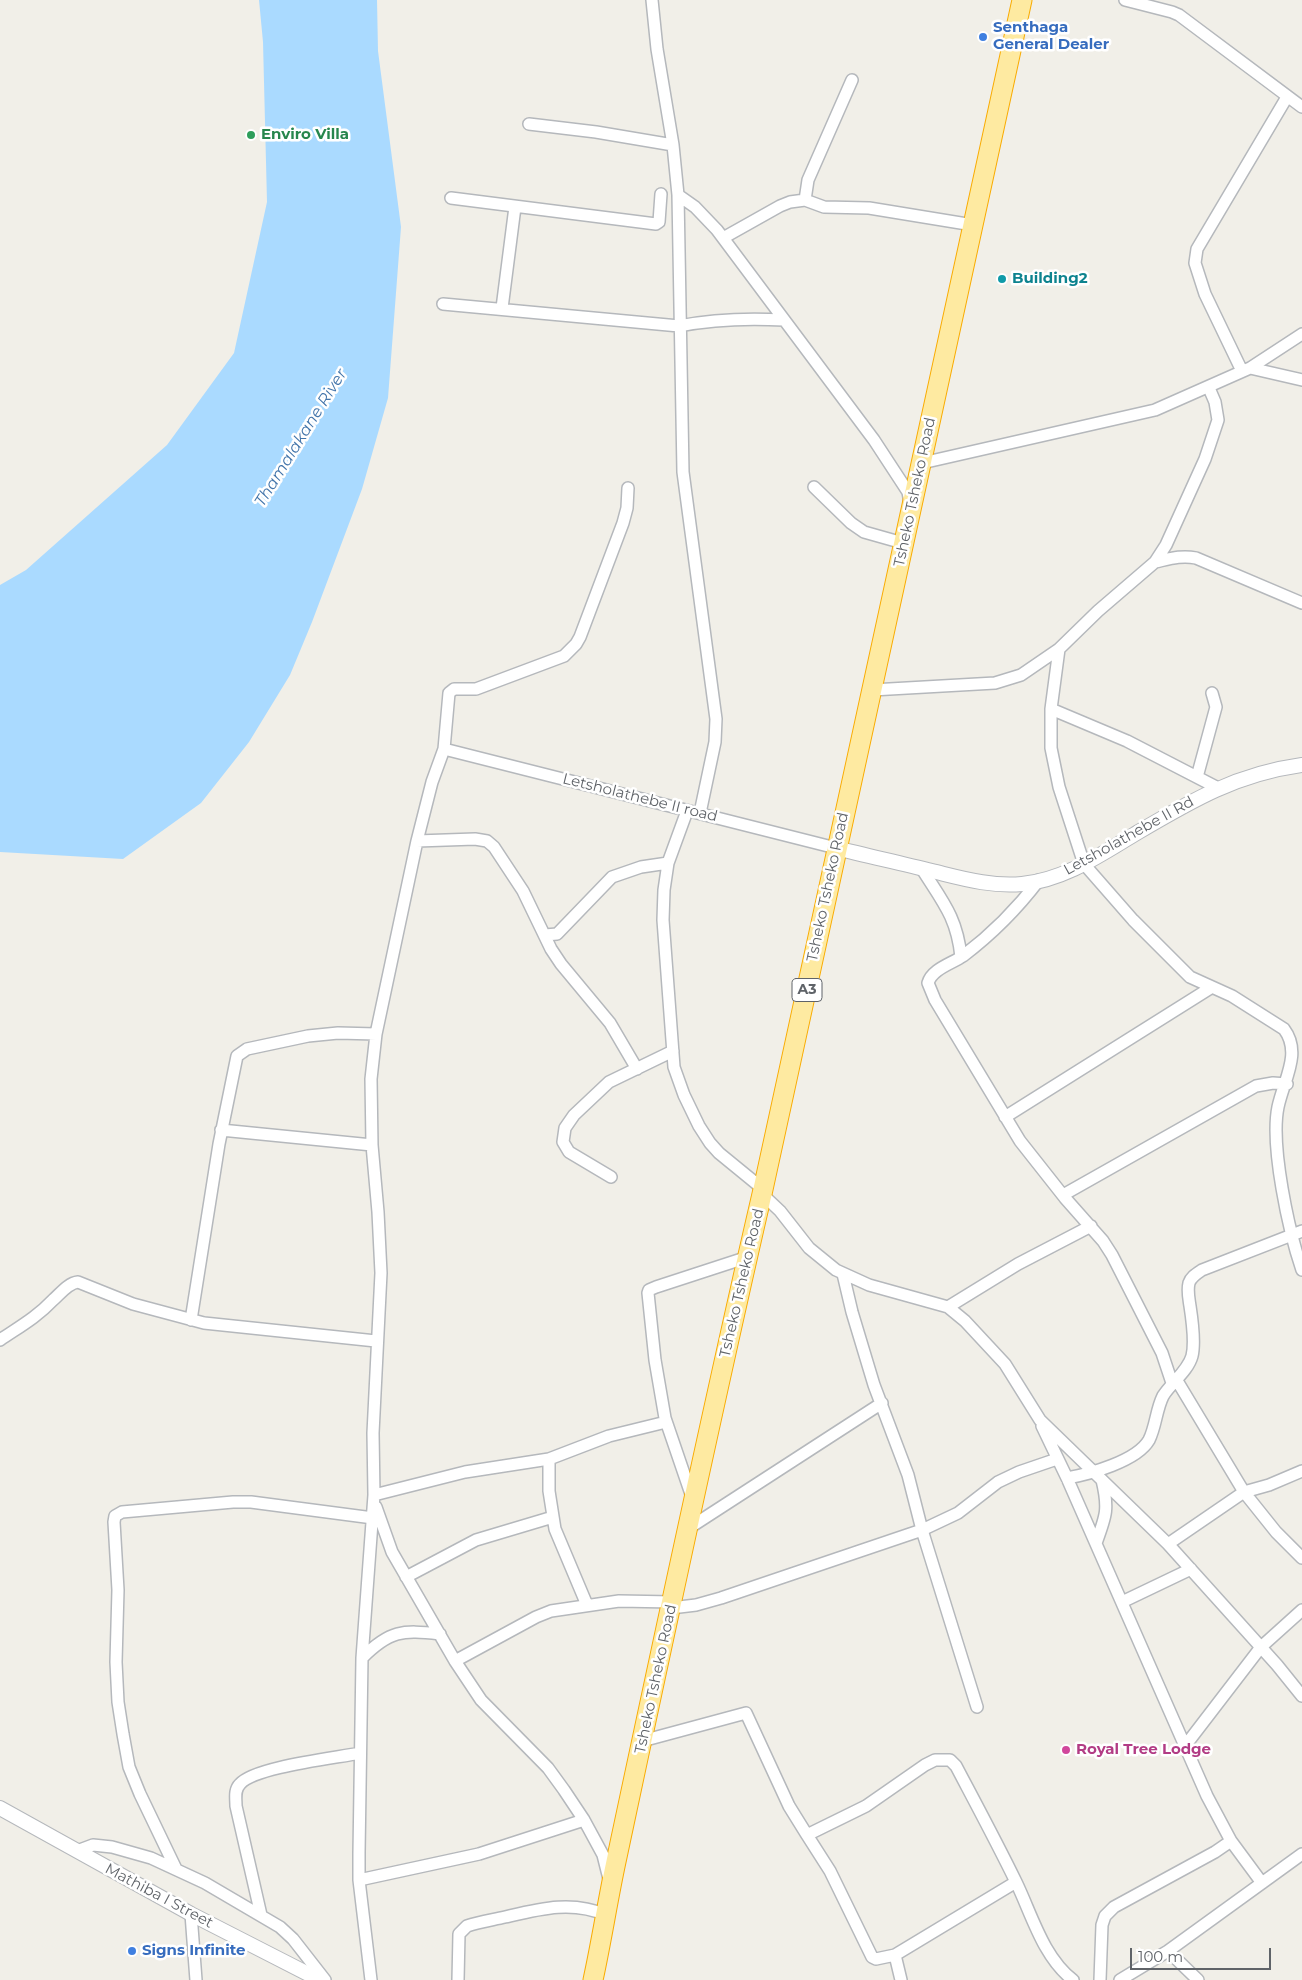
<!DOCTYPE html>
<html>
<head>
<meta charset="utf-8">
<style>
	body { margin:0 }
	#map { position:relative; width:1302px; height:1980px; overflow:hidden; background:#f1efe8; font-family:Montserrat,sans-serif }
	canvas { display:block }
	.scale { position:absolute; left:1130px; top:1948px; width:141px; height:22px; box-sizing:border-box; border:2px solid #5f6368; border-top:0; padding-left:6px; font-size:15px; line-height:18px; white-space:nowrap; color:#5f6368; -webkit-text-stroke:4px #fff; paint-order:stroke }
</style>
</head>
<body>
<div id="map">
<canvas width="1302" height="1980"></canvas>
<div class="scale">100 m</div>
</div>
<script>
const context = document.querySelector('canvas').getContext('2d');
context.lineJoin = 'round';
function fill(path, color) {
  context.fillStyle = color;
  context.fill(path, 'evenodd');
}
function stroke(path, color, width, dash) {
  context.strokeStyle = color;
  context.lineWidth = width;
  context.lineCap = dash ? 'butt' : 'round';
  context.setLineDash(dash || []);
  context.stroke(path);
}
function drawText(font, color, halo, rows, align = 'center') {
  context.font = font + ' Montserrat,sans-serif';
  context.lineWidth = 5;
  context.setLineDash([]);
  context.textBaseline = 'middle';
  context.strokeStyle = halo;
  context.fillStyle = color;
  for (const [text, x, y, turn = 0] of rows) {
    context.save();
    context.translate(x, y);
    context.rotate((+turn || 0) * Math.PI / 180);
    context.textAlign = isNaN(turn) ? turn : align;
    if (halo) context.strokeText(text, 0, 0);
    context.fillText(text, 0, 0);
    context.restore();
  }
}
const water = new Path2D(`
	M259,0H377L378,51L401,227L388,398L362,489L312,622L290,675L249,742L201,803L123,859L0,852V585L26,570L167,445L234,353L267,202L263,42Z`);
const minor = new Path2D(`
	M652,0L657,49L673,145L678,195L683,472L716,719L715,742L700,813
	M1125,0L1172,12L1179,15L1302,107
	M529,124L596,132L673,145
	M678,195L695,207L717,230L874,440L908,492L910,503
	M451,198L656,224L659,222L661,194
	M805,200L808,180L852,80
	M723,238L780,206L790,202L805,200L824,207L869,208L973,225
	M443,304L679,326C714,319 748,318 784,320
	M502,308L515,207
	M1250,368L1302,380
	M1242,371L1205,294L1195,263L1197,249L1287,97
	M922,463L1155,410L1250,368L1302,334
	M814,487L851,523L864,532L903,543
	M1155,562C1169,559 1181,555 1196,558L1302,603
	M1059,649L1051,709V748L1059,787L1084,864L1133,920L1190,977L1232,996L1284,1029C1302,1053 1284,1079 1278,1107C1270,1146 1289,1232 1302,1270
	M872,690L995,683L1021,675L1059,649L1098,611L1155,562L1166,545L1205,459L1218,420L1215,402L1209,388
	M1051,709L1127,741L1218,788
	M444,749L836,848
	M1197,777L1216,707L1212,693
	M687,811L668,863L664,890L663,920L674,1067L684,1095L699,1126L710,1143L719,1153L763,1189
	M417,841L475,839L487,841L494,847L523,891L551,949L561,964L610,1023L637,1069
	M922,869C942,901 957,917 961,957
	M1039,880C1017,909 992,934 963,956C951,964 932,969 928,983L935,1000L1020,1141L1065,1198L1103,1241L1112,1255L1162,1353L1172,1383
	M545,935L557,934L612,877L641,867L668,863
	M1005,1117L1212,987
	M221,1130L372,1145
	M611,1177L569,1152L563,1142L565,1128L574,1115L609,1082L673,1051
	M762,1194L780,1211L809,1248L836,1270L869,1285L948,1307L965,1321L1005,1364L1040,1420L1168,1544L1277,1665L1302,1696
	M1063,1195L1256,1086L1273,1083L1287,1084
	M843,1274L852,1312L874,1385L908,1475L922,1530L977,1707
	M948,1307L1018,1264L1091,1226
	M191,1320L219,1144L237,1056L247,1049L308,1036L338,1033L376,1034
	M0,1340C19,1327 37,1317 53,1300C60,1294 68,1283 78,1282L133,1304L204,1323L376,1341
	M1176,1379L1244,1492L1276,1532L1302,1558
	M1042,1426L1067,1478L1207,1796L1231,1841L1215,1852L1114,1907L1105,1916L1102,1925L1100,1980
	M1067,1478C1090,1474 1137,1461 1149,1440C1156,1426 1156,1410 1163,1396C1171,1383 1188,1371 1192,1356C1195,1344 1192,1319 1190,1306C1189,1299 1187,1291 1189,1283C1191,1277 1196,1274 1202,1270L1302,1231
	M374,1495L465,1472L549,1459
	M692,1497L665,1418L655,1360L648,1293L649,1290L656,1287L748,1257
	M376,1507L392,1552L455,1661L481,1700L548,1768L564,1790L584,1820L603,1855L609,1879
	M689,1528L882,1403
	M1096,1543C1106,1516 1109,1509 1102,1480
	M1168,1544L1244,1492L1269,1485L1302,1471
	M406,1577L476,1540L553,1517
	M1122,1602L1191,1569
	M587,1605L555,1529L549,1491V1459L609,1436L666,1422
	M671,1608L696,1605L721,1598L922,1530L958,1513L998,1482L1019,1472L1057,1459
	M362,1658C390,1630 402,1630 440,1634
	M455,1661L536,1617L551,1611L619,1601L673,1602
	M642,1741L746,1713L789,1806L807,1835L866,1806L925,1765L935,1760H950L956,1766C976,1804 997,1843 1016,1882C1032,1915 1043,1957 1073,1980
	M1185,1746L1261,1647L1302,1610
	M807,1835L830,1871L872,1957L876,1959L895,1955L1016,1882
	M1231,1841L1262,1883
	M77,1851L93,1845L112,1847L151,1858L205,1883L280,1927L293,1939L325,1980
	M176,1869L140,1794L129,1767L123,1734L118,1702L116,1662L118,1590L114,1522L115,1516L122,1512L233,1502H251L373,1518
	M359,1880L479,1854L584,1820
	M191,1914L196,1980
	M261,1915L236,1806C236,1798 234,1790 240,1784C254,1767 336,1758 360,1753
	M1168,1951L1198,1980
	M895,1955L901,1980
	M371,1980L359,1880V1853L362,1658L374,1495L373,1433L381,1273L378,1212L372,1145L371,1079L376,1034L417,841L432,782L444,749L449,693L454,689H476L564,656L576,644L580,637L623,523L627,508L628,488
	M458,1980L459,1934L467,1926C479,1922 492,1920 505,1917C539,1909 572,1900 606,1915
	M1120,1980L1168,1951L1302,1854`);
const tertiary = new Path2D(`
	M836,848C868,856 900,863 932,871C961,878 991,887 1022,884C1064,880 1100,855 1135,834C1191,801 1236,774 1302,765
	M0,1808L191,1914L320,1980`);
const trunk = new Path2D(`
	M593,1980C602,1939 608,1898 617,1857C664,1636 711,1414 762,1194L1022,0`);
const markers = [
	[983,37,5,"#3f7fe0"],
	[251,135,5,"#2e9e5b"],
	[1002,279,5,"#0f9aa8"],
	[1066,1750,5,"#d1479c"],
	[132,1951,5,"#3f7fe0"]
];
const shields = [
	[807,990,30]
];
const shieldNames = [
	["A3",807,990]
];
const shopNames = [
	["Senthaga",993,28],
	["General Dealer",993,45],
	["Signs Infinite",142,1951]
];
const leisureNames = [
	["Enviro Villa",261,135]
];
const cultureNames = [
	["Building2",1012,279]
];
const streetNames = [
	["Tsheko Tsheko Road",915,492,-78],
	["Letsholathebe II road",640,798,14],
	["Letsholathebe II Rd",1129,836,-29],
	["Tsheko Tsheko Road",828,887,-78],
	["Tsheko Tsheko Road",742,1283,-77],
	["Tsheko Tsheko Road",656,1679,-78],
	["Mathiba I Street",159,1896,28]
];
const hotelNames = [
	["Royal Tree Lodge",1076,1750]
];
const waterNames = [
	["Thamalakane River",301,438,-58]
];
fill(water, '#aadaff');
stroke(minor, '#b5b8bc', 14);
stroke(tertiary, '#b5b8bc', 16);
stroke(trunk, '#f9ab00', 21);
stroke(minor, '#fff', 11);
stroke(tertiary, '#fff', 14);
stroke(trunk, '#feeaa1', 19);
for (const [x, y, r, color] of markers) {
  const dot = new Path2D();
  dot.arc(x, y, r, 0, 2 * Math.PI);
  context.fillStyle = color;
  context.fill(dot);
  stroke(dot, '#fff', 2);
}
for (const [x, y, w] of shields) {
  const box = new Path2D();
  box.roundRect(x - w / 2, y - 11.5, w, 23, 4);
  context.fillStyle = '#fff';
  context.fill(box);
  stroke(box, '#5f6368', 1);
}
drawText('bold 14px', '#5f6368', null, shieldNames);
drawText('bold 15px', '#366cbe', '#fff', shopNames, 'left');
drawText('bold 15px', '#27864d', '#fff', leisureNames, 'left');
drawText('bold 15px', '#0d838f', '#fff', cultureNames, 'left');
drawText('15px', '#5f6368', '#fff', streetNames);
drawText('bold 15px', '#b23c85', '#fff', hotelNames, 'left');
drawText('italic 16px', '#4174aa', '#fff', waterNames);
</script>
</body>
</html>
